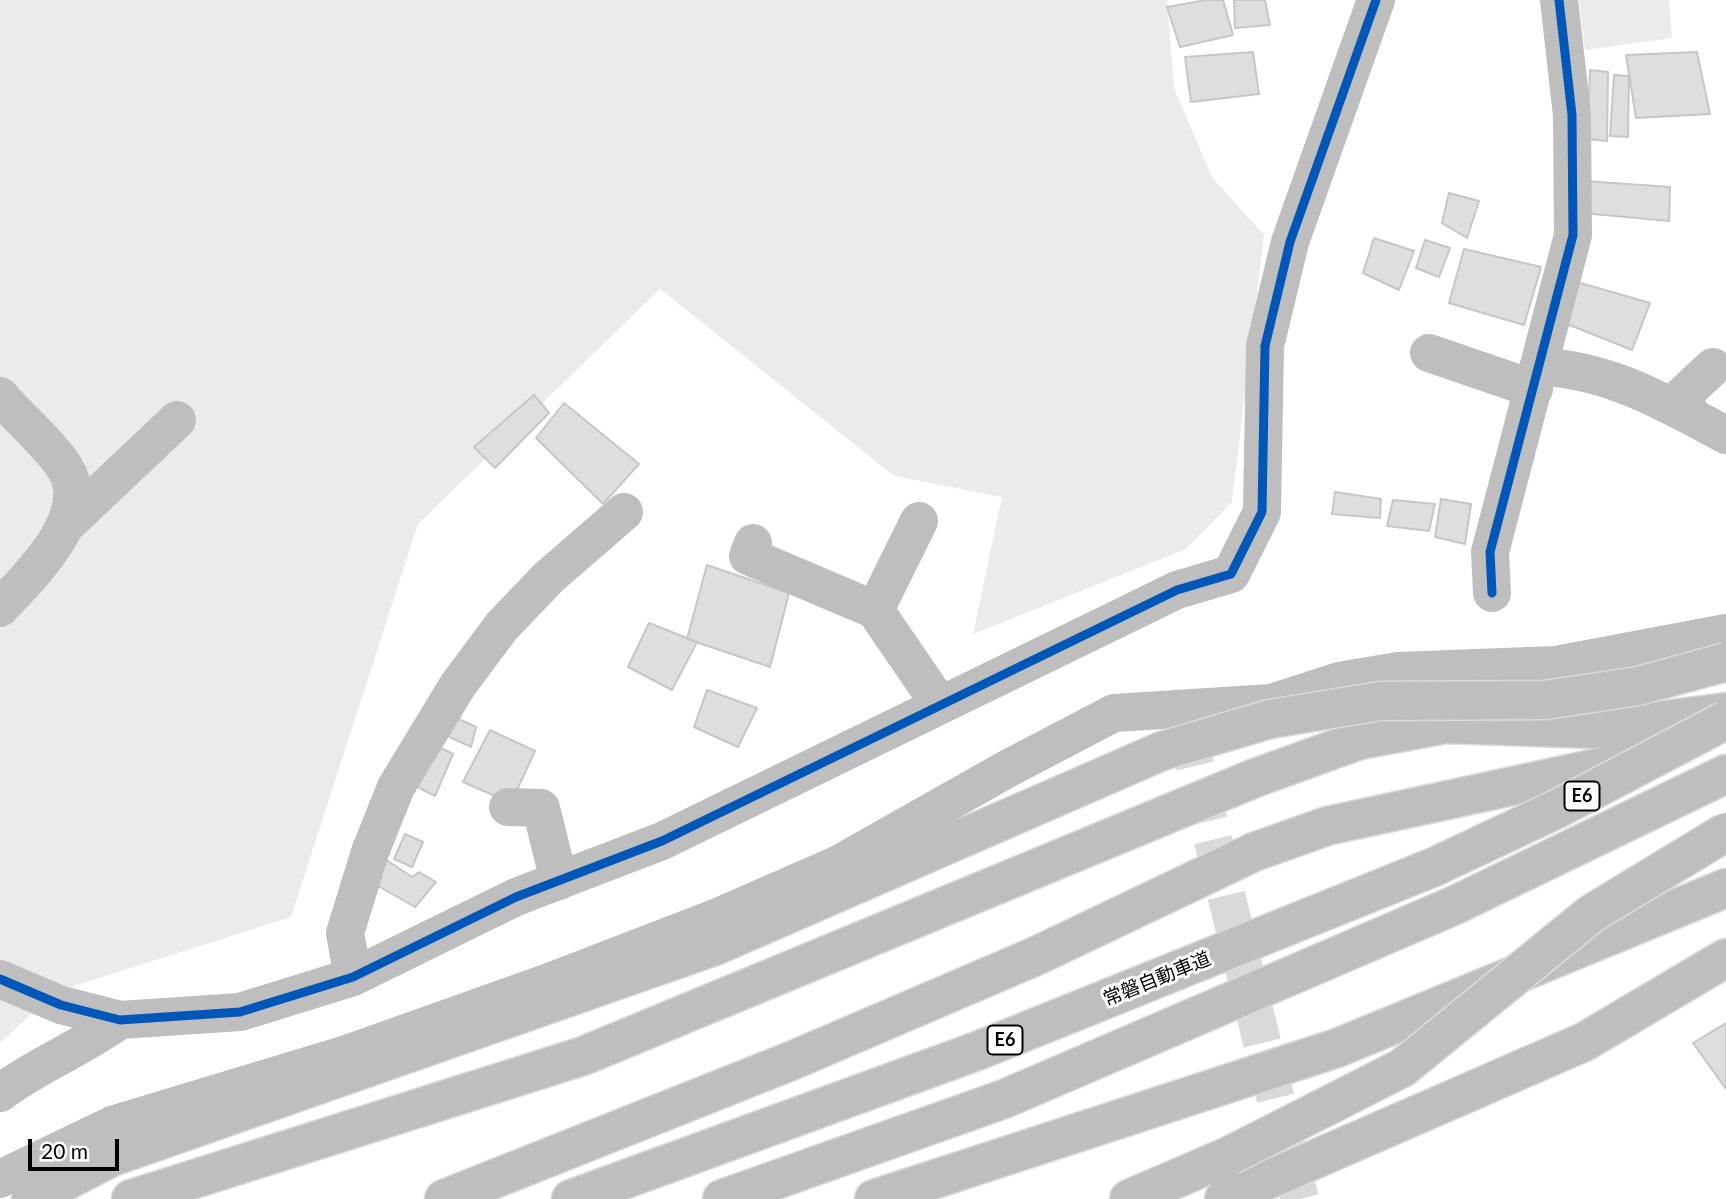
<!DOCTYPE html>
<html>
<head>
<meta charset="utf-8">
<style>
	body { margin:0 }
	#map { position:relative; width:1726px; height:1199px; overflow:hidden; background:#fff; font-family:Lato,sans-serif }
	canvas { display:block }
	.scale { position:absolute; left:28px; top:1139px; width:91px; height:32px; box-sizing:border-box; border:4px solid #000; border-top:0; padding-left:9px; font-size:21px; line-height:24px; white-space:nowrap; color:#000; -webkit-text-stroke:5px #fff; paint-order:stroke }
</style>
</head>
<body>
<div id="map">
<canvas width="1726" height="1199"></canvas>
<div class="scale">20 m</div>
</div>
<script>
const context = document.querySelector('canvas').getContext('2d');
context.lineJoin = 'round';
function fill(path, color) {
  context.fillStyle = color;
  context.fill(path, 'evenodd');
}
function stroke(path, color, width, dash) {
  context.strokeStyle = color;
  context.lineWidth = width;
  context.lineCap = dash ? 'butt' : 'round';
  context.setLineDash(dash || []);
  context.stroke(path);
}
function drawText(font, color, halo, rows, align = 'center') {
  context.font = font + ' Lato,"Noto Sans JP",sans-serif';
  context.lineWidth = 6;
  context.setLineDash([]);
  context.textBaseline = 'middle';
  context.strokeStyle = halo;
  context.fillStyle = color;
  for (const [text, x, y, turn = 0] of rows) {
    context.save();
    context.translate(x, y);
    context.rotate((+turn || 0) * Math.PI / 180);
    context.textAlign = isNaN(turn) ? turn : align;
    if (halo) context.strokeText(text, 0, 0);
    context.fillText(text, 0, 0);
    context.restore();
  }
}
const green = new Path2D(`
	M0,0H1167L1174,88L1212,177L1264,235L1232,502L1186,549L973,634L1002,497L894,476L660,289L418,524L291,917L55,992L0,1043Z
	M1579,0H1669L1672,38L1585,50Z`);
const building = new Path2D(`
	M1206,0H1223L1233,35L1180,47L1167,7Z
	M1234,0H1265L1270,25L1235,28Z
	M1253,52L1259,94L1191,102L1185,57Z
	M1697,52L1710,114L1636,118L1626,55Z
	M1590,70L1608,72L1607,141L1587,139Z
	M1614,75L1629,76L1628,137L1610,136Z
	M1585,181L1670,187L1669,221L1582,213Z
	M1449,193L1479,201L1467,238L1442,223Z
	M1374,238L1414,251L1399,290L1363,273Z
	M1425,240L1450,248L1439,277L1416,268Z
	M1464,249L1541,267L1524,325L1449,303Z
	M1577,282L1650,303L1632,350L1562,322Z
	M534,395L549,413L495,468L474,447Z
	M564,403L639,464L603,504L536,438Z
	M1335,492L1381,499L1380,518L1332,514Z
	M1441,499L1471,504L1465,544L1435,537Z
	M1393,500L1435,504L1429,531L1387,526Z
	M707,565L789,593L770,667L687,639Z
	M649,623L697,642L672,690L628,667Z
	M707,690L757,708L738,747L694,727Z
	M450,715L476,727L471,747L437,731Z
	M490,730L535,751L511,803L463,782Z
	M431,743L453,754L435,796L408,782Z
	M405,834L423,842L412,867L394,859Z
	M385,859L412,877L419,872L436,882L415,907L371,882Z
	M1726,1023V1089L1693,1043Z`);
const minorTunnel = new Path2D(`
	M1186,729L1300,1199`);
const minor = new Path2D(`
	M1429,353L1534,389
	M1540,367C1608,369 1666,403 1726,435
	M0,396C18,417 53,447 66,470C93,516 29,577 0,608
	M1691,416L1683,395L1713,367
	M919,521L875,610L940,705
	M66,525L177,420
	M753,543L748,556L875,610
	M1492,593L1490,552L1573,235L1572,115L1559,0
	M508,807L541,808L559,881
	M353,977L345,933L370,852L396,787L458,685L502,626L549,577L624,512
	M0,979L61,1005L120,1020L240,1012L353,977L516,897L662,841L1177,590L1231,574L1262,512L1265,346L1290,242L1376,0
	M0,1093C37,1065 82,1048 120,1020
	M0,1179L112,1125L347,1054L544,984L718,917L837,865L1007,769L1114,713L1271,703L1339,681L1398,671L1556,665L1726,633`);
const highway = new Path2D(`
	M31,1199L112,1157L715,946L1162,751
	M131,1199L583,1056L1255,778L1360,740L1446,724L1594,729L1726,712
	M444,1199L791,1061L1036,956L1254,852L1327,826L1647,757
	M571,1199L977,1051L1434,867
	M722,1199L1004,1099L1453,906L1726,774
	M874,1199L1337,1048L1726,888
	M1129,1199L1229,1156
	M1224,1199L1584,1042L1726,958`);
const highwayBridge = new Path2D(`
	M1162,751L1270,719L1381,701L1545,700L1638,686L1726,662
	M1434,867L1557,809L1726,720
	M1229,1156L1402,1068L1591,914L1726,832`);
const cycleway = new Path2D(`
	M1492,593L1490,552L1573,235L1572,115L1559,0
	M0,979L61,1005L120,1020L240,1012L353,977L516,897L662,841L1177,590L1231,574L1262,512L1265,346L1290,242L1376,0`);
const shields = [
	[1582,796,35],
	[1005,1040,35]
];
const shieldNames = [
	["E6",1582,796],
	["E6",1005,1040]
];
const streetNames = [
	["常磐自動車道",1157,979,-22]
];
fill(green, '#ebebeb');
fill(building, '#dedede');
stroke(building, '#c6c6c6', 2);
stroke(minorTunnel, '#d9d9d9', 38, [38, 19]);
stroke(highway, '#dbdbdb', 41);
stroke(minor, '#bebebe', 38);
stroke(highway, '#bebebe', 38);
stroke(highwayBridge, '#dbdbdb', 41, []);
stroke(highwayBridge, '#bebebe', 38);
stroke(cycleway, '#0057b8', 9);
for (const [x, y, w] of shields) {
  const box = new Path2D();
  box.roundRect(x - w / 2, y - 14.5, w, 29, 5);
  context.fillStyle = '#fff';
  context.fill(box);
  stroke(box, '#000', 2);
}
drawText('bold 18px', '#000', null, shieldNames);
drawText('19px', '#000', '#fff', streetNames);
</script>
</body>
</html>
